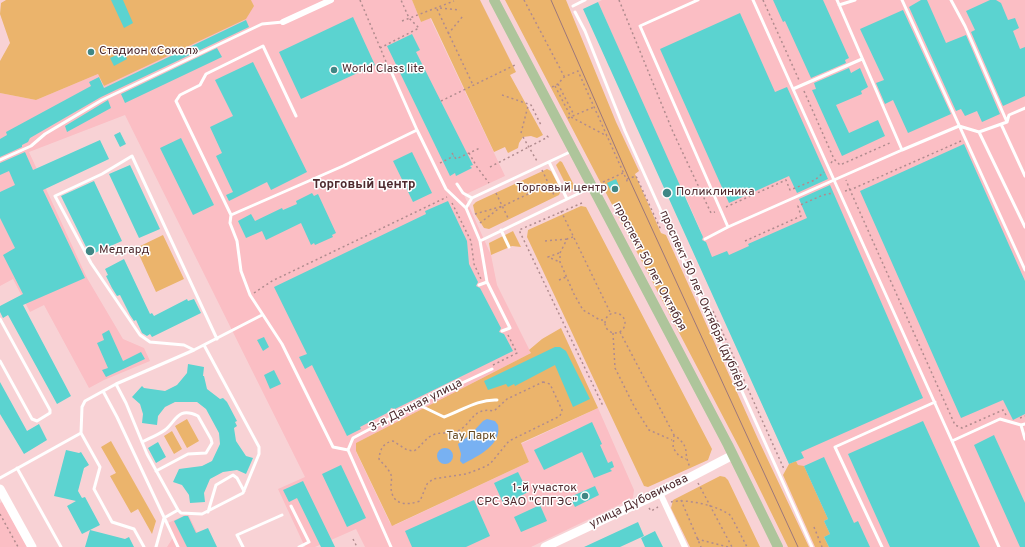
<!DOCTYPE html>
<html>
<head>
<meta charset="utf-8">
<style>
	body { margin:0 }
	canvas { display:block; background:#f8d2d5 }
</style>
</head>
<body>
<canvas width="1025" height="547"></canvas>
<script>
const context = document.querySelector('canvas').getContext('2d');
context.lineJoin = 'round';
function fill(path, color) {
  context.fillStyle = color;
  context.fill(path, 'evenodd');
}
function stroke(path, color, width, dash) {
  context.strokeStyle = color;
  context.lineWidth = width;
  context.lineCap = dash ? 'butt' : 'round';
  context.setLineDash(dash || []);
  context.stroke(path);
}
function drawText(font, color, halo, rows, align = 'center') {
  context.font = font + ' Overpass,sans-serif';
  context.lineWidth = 3;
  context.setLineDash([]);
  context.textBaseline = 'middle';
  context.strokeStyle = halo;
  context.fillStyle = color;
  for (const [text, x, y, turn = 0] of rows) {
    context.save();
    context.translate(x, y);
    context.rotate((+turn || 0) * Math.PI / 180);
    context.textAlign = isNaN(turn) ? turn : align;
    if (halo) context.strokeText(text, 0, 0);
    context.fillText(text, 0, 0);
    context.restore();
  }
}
const built = new Path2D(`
	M251,0H412L421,22L430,18L505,176L464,195L491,255L497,285L531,353L356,443V452L390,523L395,525L529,462L521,444L598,408L634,490L633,498L531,547H365L356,529L315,547H305L278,489L305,477L125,115L29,152L87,278L123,339L144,348L150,361L104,380L89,388L44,305L30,312L13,279L0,286V93L36,100L98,74L104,86L253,6Z
	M602,0H1025V547H829L824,537V521L827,519L796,461L789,464L689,240L702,234L680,184L666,189L622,61L609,67L606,59L620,52L598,2Z
	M2,502L27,547H0V503Z
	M188,514L204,547H167L174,536L168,523Z`);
const green = new Path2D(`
	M6,0H251L254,6L246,19L104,86L98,74L36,100L0,93V61L10,43L0,14L1,3Z
	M412,0H480L516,72L510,75L543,135L537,138L531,136L523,137L519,143L518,148L508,153L505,147L494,152L431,18L421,22Z
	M505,0H566L616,122L639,171L635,174L661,233L666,235L758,439L809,547H788L741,451Z
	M560,161L562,162L574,185V188L571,190L568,189L556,165Z
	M547,169L551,171L561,190L559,195L489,229L484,228L475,214L473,205L476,202Z
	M581,206L586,207L712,449L708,460L648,487L644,486L527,237L528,230Z
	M513,231L521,247L512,246L491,255L489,243Z
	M163,235L184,279L156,292L136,248Z
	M561,328L598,408L521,443L529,462L392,526L356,451V443L531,353L529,350L542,339Z
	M187,419L199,441L187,448L175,426Z
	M172,431L182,449L174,454L164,436Z
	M111,441L156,521L152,534L138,509L131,513L110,476L116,473L101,447Z
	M796,461L798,465L804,466L828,519L824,521L830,534L824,537L829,547H815L783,475L789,464Z
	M720,476L725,477L728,480L760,547H690L671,508L673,500Z`);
const water = new Path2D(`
	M487,419L495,421L498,425C502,445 478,456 463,464L460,461L461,454L458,444L471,434L483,421Z
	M437 456a8 8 0 1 1 16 0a8 8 0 1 1-16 0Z`);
const building = new Path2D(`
	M111,0H123L133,23L124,28Z
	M773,0H823L849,58L845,60L846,63L811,78L785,21L783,22Z
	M921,0H927L946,43L966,35L1000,114L982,122L977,111L965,116L961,109L956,111L909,7Z
	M990,0H996L1001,3L1008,20L1015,18L1019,28L1013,31L1020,49L1025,47V96L1003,106L971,32L975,30L966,11Z
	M598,2L703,237L702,240L706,242L712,257L727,251L729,255L749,246L748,244L807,218L799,199L830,185L923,398L801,452L804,458L789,464L583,9Z
	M903,10L951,114L908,133L893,100L885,104L876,83L884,80L860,29Z
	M740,13L775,92L787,87L828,179L797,193L789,176L729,203L660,49Z
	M353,17L375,65L301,99L279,52Z
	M246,20L249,27L101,97L30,138L28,142L22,145V147L0,157V139L7,135L6,132L91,86L89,82L99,77L104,88Z
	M412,34L420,50L416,52L473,165L470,166L472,168L456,176L455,173L450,176L387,46Z
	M217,48L222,57L125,103L121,94Z
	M123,52L127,59L114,66L110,58Z
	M253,62L307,172L271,190L267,182L229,201L226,195L233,192L216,156L222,153L210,127L233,116L215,80Z
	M849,68L851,73L860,68L868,87L861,91L862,94L836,105L849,133L878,120L885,136L842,156L812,90L816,89L814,83Z
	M108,100L111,108L67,132L65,126Z
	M120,132L126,144L120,147L114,135Z
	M181,138L214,205L193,215L160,148Z
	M100,140L109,159L43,190L85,278L23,305L71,396L57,404L8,315L3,318L0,312V306L23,294L3,255L15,248L0,218V192L15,185L9,171L0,175V163L25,152L33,170Z
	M964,144L1025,281V414L1013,420L1003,400L961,418L860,191Z
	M412,152L432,193L413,202L393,161Z
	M130,165L160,229L139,238L109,174Z
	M616,179L620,188L612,193L607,183Z
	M94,181L122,241L90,255L61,196Z
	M312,193L314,196L318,194L336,233L332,235L333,237L315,245L314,243L311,245L301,223L266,240L262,231L246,238L238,221L251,214L255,221L282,208L283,210L297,204L296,201Z
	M448,201L467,241L469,264L478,282L476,286L480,288L501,328L499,332L504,334L513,351L395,409L391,408L389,412L360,427L361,429L347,436L312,365L305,369L299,357L307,354L274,287L426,214L425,211Z
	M124,259L150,314L152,313L154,316L187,299L188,301L194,299L201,313L152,337L150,334L147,336L142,333L136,320L134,321L130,315L120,295L117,296L112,288L106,276L108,275L105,269Z
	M109,330L123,361L141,352L145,359L106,377L102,370L108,368L97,343L104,340L102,334Z
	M264,337L269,347L263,351L257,340Z
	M555,347H560L566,351L590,399L573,407L555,365L515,386L514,384L508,387L506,384L488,390L484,381Z
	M188,364L204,367L203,376H204L207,389L220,399L223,398L227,402L237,421L235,422L237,426L234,428L236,441L246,456L253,458L246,474L237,470L223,472L210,479L204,493L205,502L190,503L189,495L182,485L173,482L179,469L202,466L212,461L220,444L219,433L206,409L197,402H175L165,407L158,416L157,425L142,423L143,414L140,404L132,397L142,386L144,388L165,391L177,385L187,373Z
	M274,370L281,384L270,389L264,375Z
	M0,382L27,431L39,424L47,440L24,454L0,414Z
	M923,421L980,547H890L848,454Z
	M592,422L602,444L600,445L608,463L612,461L614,467L610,469L612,471L594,478L582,452L544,470L534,450Z
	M994,435L1025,503V547H1020L974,445Z
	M158,442L166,457L156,463L148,448Z
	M66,450L79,453L81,452L89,465L84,468L78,491L82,498L85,497L100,525L90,530L125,539L129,537L134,547H85L90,530L82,534L67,506L76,501L54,496Z
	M824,457L854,523L858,521L870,547H829L824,537L830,534L824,521L828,519L804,466Z
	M341,465L366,518L347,527L322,474Z
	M518,472L528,492L504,505L494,483Z
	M303,481L335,547H321L297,498L289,502L283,490Z
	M595,486L599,495L575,507L570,497Z
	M474,500L490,536L466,547H412L405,531Z
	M540,505L547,521L521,532L514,517Z
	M184,516H188L196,533L208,528L217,547H187L174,521Z
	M638,522L644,536L620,547H584Z
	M655,531L663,547H645L641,538Z`);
const path = new Path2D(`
	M360,0L387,64
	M524,0L564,76
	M619,0L673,132L711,213L715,212
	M763,0L799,80
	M440,8L460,10
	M437,9L473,85
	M402,21L454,1
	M448,34L463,16
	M380,48L419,28L409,18L401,0
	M558,84L574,115
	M555,86L571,117L607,136
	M552,87L558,84L564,77L578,71L628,183
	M804,91L834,159L840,165L892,142
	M502,95L531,105L541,125
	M441,101L515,65
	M568,118L594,107
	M521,133L528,106
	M523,137L537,161
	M961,141L850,190L955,425L962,428L1003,410L1006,415
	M452,153L456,159L480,148
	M469,153L477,167L489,183
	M440,163L454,156
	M831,163L834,159
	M490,167L548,137L545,134
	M542,170L555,197
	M627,179L636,176L661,230
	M603,182L623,173
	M845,191L850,190L846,180
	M496,193L509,220
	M452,203L471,241L474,264L481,279
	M582,203L519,230L603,406
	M726,207L786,180L790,190L815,180L824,172
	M561,211L611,314
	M475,214L503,206L549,184
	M480,223L502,206
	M573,237L567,239L560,253V262L574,294L583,310L600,320H606
	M545,241L567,239
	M745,241L801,216L798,206L823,195L833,193
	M559,253L548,257L560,262
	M559,280L566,277
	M254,293L272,281L447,197
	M713,311L784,469
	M605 323a10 10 0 1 1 20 0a10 10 0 1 1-20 0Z
	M620,332L674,435C692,448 682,451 690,467
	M613,333L615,368L634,406L649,430L672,440
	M493,365L517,353L508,335
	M543,382L550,384L562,410L560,416L509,441L490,464L482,468L466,474L433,479L427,484L420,501C406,506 391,505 391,486C391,481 393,476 389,471C387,467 382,463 379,459C380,449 383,443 393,441L407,450L414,451C421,447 425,438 433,435C441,431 450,435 458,431C473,423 472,407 494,411L507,399Z
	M1020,418L1025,416
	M674,435L673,448L679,456L686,459
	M698,483L732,547
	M681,500L701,547
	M671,502C685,498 720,506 731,516L747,547
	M649,508L651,511L658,507
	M0,514L18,547
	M814,527L822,547
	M353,539L357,547
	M697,539L728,547`);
const lane = new Path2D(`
	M698,0L640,26L728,227L834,180L952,441L1000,419L1021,425L1025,424
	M753,0L793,89L862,59
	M837,0L902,150L959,126L979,132L1007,122L1009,115L1025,108
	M902,0L1025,270
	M951,0L965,26L1007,122
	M839,5L855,0
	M573,6L585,0
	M575,12L585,31L625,131L812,547
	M793,89L834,180L902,150
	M1001,124L1025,176
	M417,130L446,189L466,208L480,241L487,282L510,328L502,331
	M979,132L1025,227
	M0,160L31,146L45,134L102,100L262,24L283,22
	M549,162L567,199
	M457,184L463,193L472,198
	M466,208L472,198L572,151
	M231,215L176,101L180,95L200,85L206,74L263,46L296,116
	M501,230L509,247
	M705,239L728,227
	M480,241L590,188
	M479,285L487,282
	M0,319L50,410V413L37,421L32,419L0,361
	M217,339L132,156L102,174L55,196L91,263L140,335L150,342L184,345L194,350L262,315
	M116,384L126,403L147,454L178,510L181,513L202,514L243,493L259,454V447L204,345
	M103,391L117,417L178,547
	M417,404L444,417C461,411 478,399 497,400
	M392,411L395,416
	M1021,425L1025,439
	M81,433L100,467L94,489L112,522L134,529L144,547
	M952,441L999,547
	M142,442C150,438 158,435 165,430C176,422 177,406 198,416L211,439L212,443L206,453L188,454L156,471
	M348,450L333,447L282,344L250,295L241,271L237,241L230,223L231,215L343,166L417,130L390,69
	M348,450L353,438L417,404L492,369
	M348,450L391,547
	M17,468L61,547
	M0,478L81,433L82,407L85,401L116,384L194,350
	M291,506L309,542L299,547
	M208,512L216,485L233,475L237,478L244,491
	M156,547L164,518L178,510
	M243,547L237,535L282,515
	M882,547L835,447L935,402`);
const street = new Path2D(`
	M283,22L331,0
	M660,493L685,547`);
const secondary = new Path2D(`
	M0,489L32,547
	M545,547L660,493L733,455`);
const primary = new Path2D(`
	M494,0L728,445L778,547`);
const tram = new Path2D(`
	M551,0L631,183L798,547`);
const markers = [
	[91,52,4,"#408785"],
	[334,70,4,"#408785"],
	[615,189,4,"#408785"],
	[667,193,5,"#408785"],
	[90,251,5,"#408785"],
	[585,496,4,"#408785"]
];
const poiNames = [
	["Стадион «Сокол»",99,52],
	["World Class lite",342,70],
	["Торговый центр",607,189,"right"],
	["Поликлиника",676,193],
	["Медгард",99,251],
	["1-й участок",577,489,"right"],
	["СРС ЗАО \"СПГЭС\"",577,503,"right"]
];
const streetNames = [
	["проспект 50 лет Октября",649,267,62],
	["проспект 50 лет Октября (дублёр)",702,301,66],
	["3-я Дачная улица",416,406,-27],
	["улица Дубовикова",639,502,-26]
];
const parkNames = [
	["Тау Парк",471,437]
];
const neighbourhoodNames = [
	["Торговый центр",364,185]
];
fill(built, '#fbbec4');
fill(green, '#ebb46c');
fill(water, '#78b1f2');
fill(building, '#5bd3d0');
stroke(path, '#b08b8e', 1.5, [2, 3]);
stroke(lane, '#fff', 3);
stroke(street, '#fff', 6);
stroke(secondary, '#fff', 9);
stroke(primary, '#aec59b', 10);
stroke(tram, '#9c777b', 1);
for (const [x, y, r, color] of markers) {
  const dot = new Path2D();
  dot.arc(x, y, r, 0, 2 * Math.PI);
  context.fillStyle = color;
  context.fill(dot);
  stroke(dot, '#fefefe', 1.5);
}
drawText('12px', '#4e2a2e', '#fefefe', poiNames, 'left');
drawText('12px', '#4e2a2e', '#fefefe', streetNames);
drawText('12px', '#644720', '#fefefe', parkNames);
drawText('bold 13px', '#4e2a2e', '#fefefe', neighbourhoodNames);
</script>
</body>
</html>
